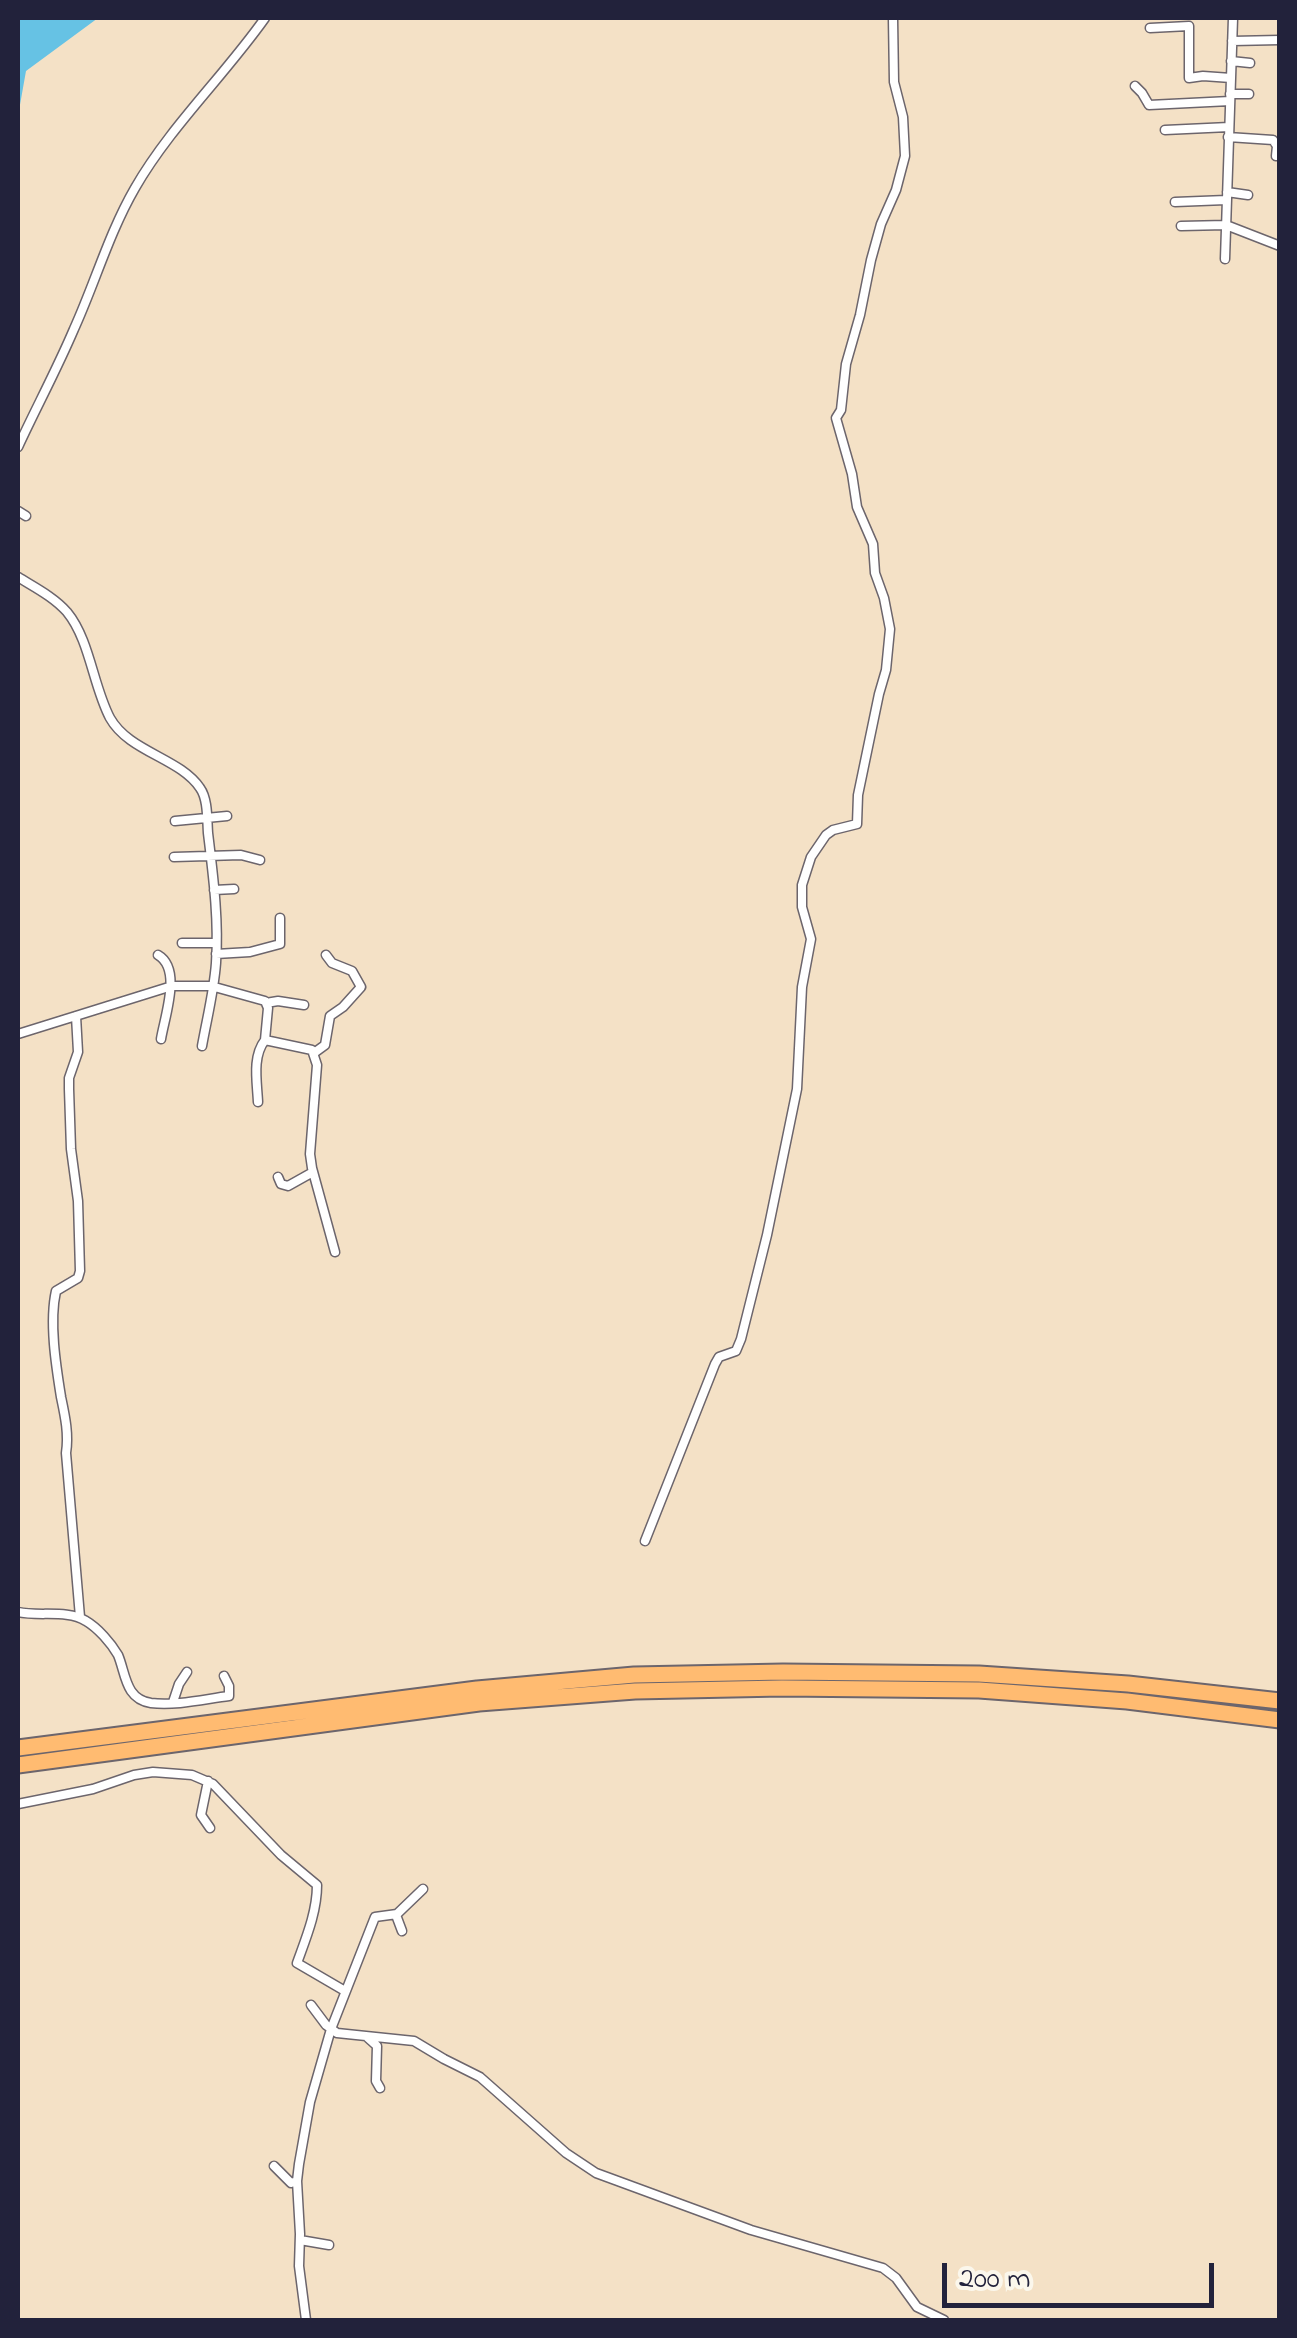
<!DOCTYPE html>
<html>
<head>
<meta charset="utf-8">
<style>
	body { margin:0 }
	#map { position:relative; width:1297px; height:2338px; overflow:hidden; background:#f4e1c6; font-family:"Indie Flower",sans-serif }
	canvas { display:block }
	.frame { position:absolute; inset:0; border:20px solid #22223b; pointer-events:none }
	.scale { position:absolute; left:942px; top:2263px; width:272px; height:45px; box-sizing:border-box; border:5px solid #22223b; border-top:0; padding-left:12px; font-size:30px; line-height:35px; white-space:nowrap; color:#22223b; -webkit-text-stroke:8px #fbf7ec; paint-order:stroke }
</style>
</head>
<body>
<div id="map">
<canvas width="1297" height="2338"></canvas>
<div class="frame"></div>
<div class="scale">200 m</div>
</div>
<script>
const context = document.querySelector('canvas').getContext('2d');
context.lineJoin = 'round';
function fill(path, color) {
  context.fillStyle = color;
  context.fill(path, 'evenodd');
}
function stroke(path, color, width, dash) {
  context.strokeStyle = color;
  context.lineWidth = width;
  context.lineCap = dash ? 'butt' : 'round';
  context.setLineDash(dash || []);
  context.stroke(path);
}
const water = new Path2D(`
	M18,18H98L26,71L18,116Z`);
const minor = new Path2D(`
	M1150,28L1189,26V78L1203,76L1231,78
	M1232,41L1280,40
	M1231,61L1250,63
	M1135,86L1142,93L1149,105L1230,101
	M1230,94H1249
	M1165,130L1229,127
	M1228,137L1273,140L1277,146L1276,156H1280
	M1227,192L1248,195
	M1175,202L1226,200
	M1181,226L1226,225L1280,246
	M1225,259L1233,18
	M18,447C36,408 57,369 74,329C95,283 109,233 135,188C170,127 224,76 265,18
	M18,511L26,516
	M18,577C34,587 54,597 67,612C90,640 93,686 110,718C129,752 180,758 200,788C208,799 207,819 208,833C213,875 219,919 216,963C214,991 207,1018 202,1046
	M175,821L227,816
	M174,857L241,855L260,860
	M214,890L234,889
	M182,943H216
	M216,954L250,952L280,944V918
	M158,955C182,969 165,1015 161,1039
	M266,1003L278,1001L304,1005
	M76,1016L78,1052L69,1078V1089L71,1149L78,1201L80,1271L78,1278L56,1291C49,1322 56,1366 61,1397C65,1416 69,1434 66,1453L80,1617
	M18,1034L172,986H211L265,1001L268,1008L265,1040L312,1050L317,1065L310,1154L312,1168L335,1252
	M314,1053L325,1045L330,1016L343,1007L361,987L352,971L332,963L326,955
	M258,1102C257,1081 252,1057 265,1040
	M278,1177L281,1184L288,1186L313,1172
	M645,1541L715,1364L719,1357L736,1351L741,1339L767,1235L797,1089L802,987L811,939L802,907V885L811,857L826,835L833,830L857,824L858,795L879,694L886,670L890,629L884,598L875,573L873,544L857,507L852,474L836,418L841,410L846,364L860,315L871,260L881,224L896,190L905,156L903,117L894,82L893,18
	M18,1612C39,1617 67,1609 86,1621C98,1628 111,1643 118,1655C126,1674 125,1699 151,1703C176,1706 205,1699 229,1696V1686L224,1676
	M173,1702L179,1684L187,1672
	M208,1781L201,1815L210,1828
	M18,1804L93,1789L134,1775L153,1772L192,1775L213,1784L281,1855L317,1885C317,1912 306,1938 297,1963L345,1991
	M396,1915L402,1931
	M311,2005L326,2025L337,2033L414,2041L444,2059L480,2077L566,2153L596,2173L751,2230L883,2268L896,2278L917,2307L944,2320
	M367,2037L377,2046L376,2081L380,2088
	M274,2166L291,2183L297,2181
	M300,2240L329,2245
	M306,2320L299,2266L300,2234L297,2181L299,2164L310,2102L331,2029L375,1917L397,1914L423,1889`);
const motorway = new Path2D(`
	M18,1748L477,1689L634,1675L783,1672L979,1674L1128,1684L1280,1701
	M18,1765L479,1703L635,1691L782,1688L979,1690L1127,1701L1280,1720`);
fill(water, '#66c2e4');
stroke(minor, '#6c656c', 11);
stroke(motorway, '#6c656c', 19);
stroke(minor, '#fff', 8);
stroke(motorway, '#ffbb71', 15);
</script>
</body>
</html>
